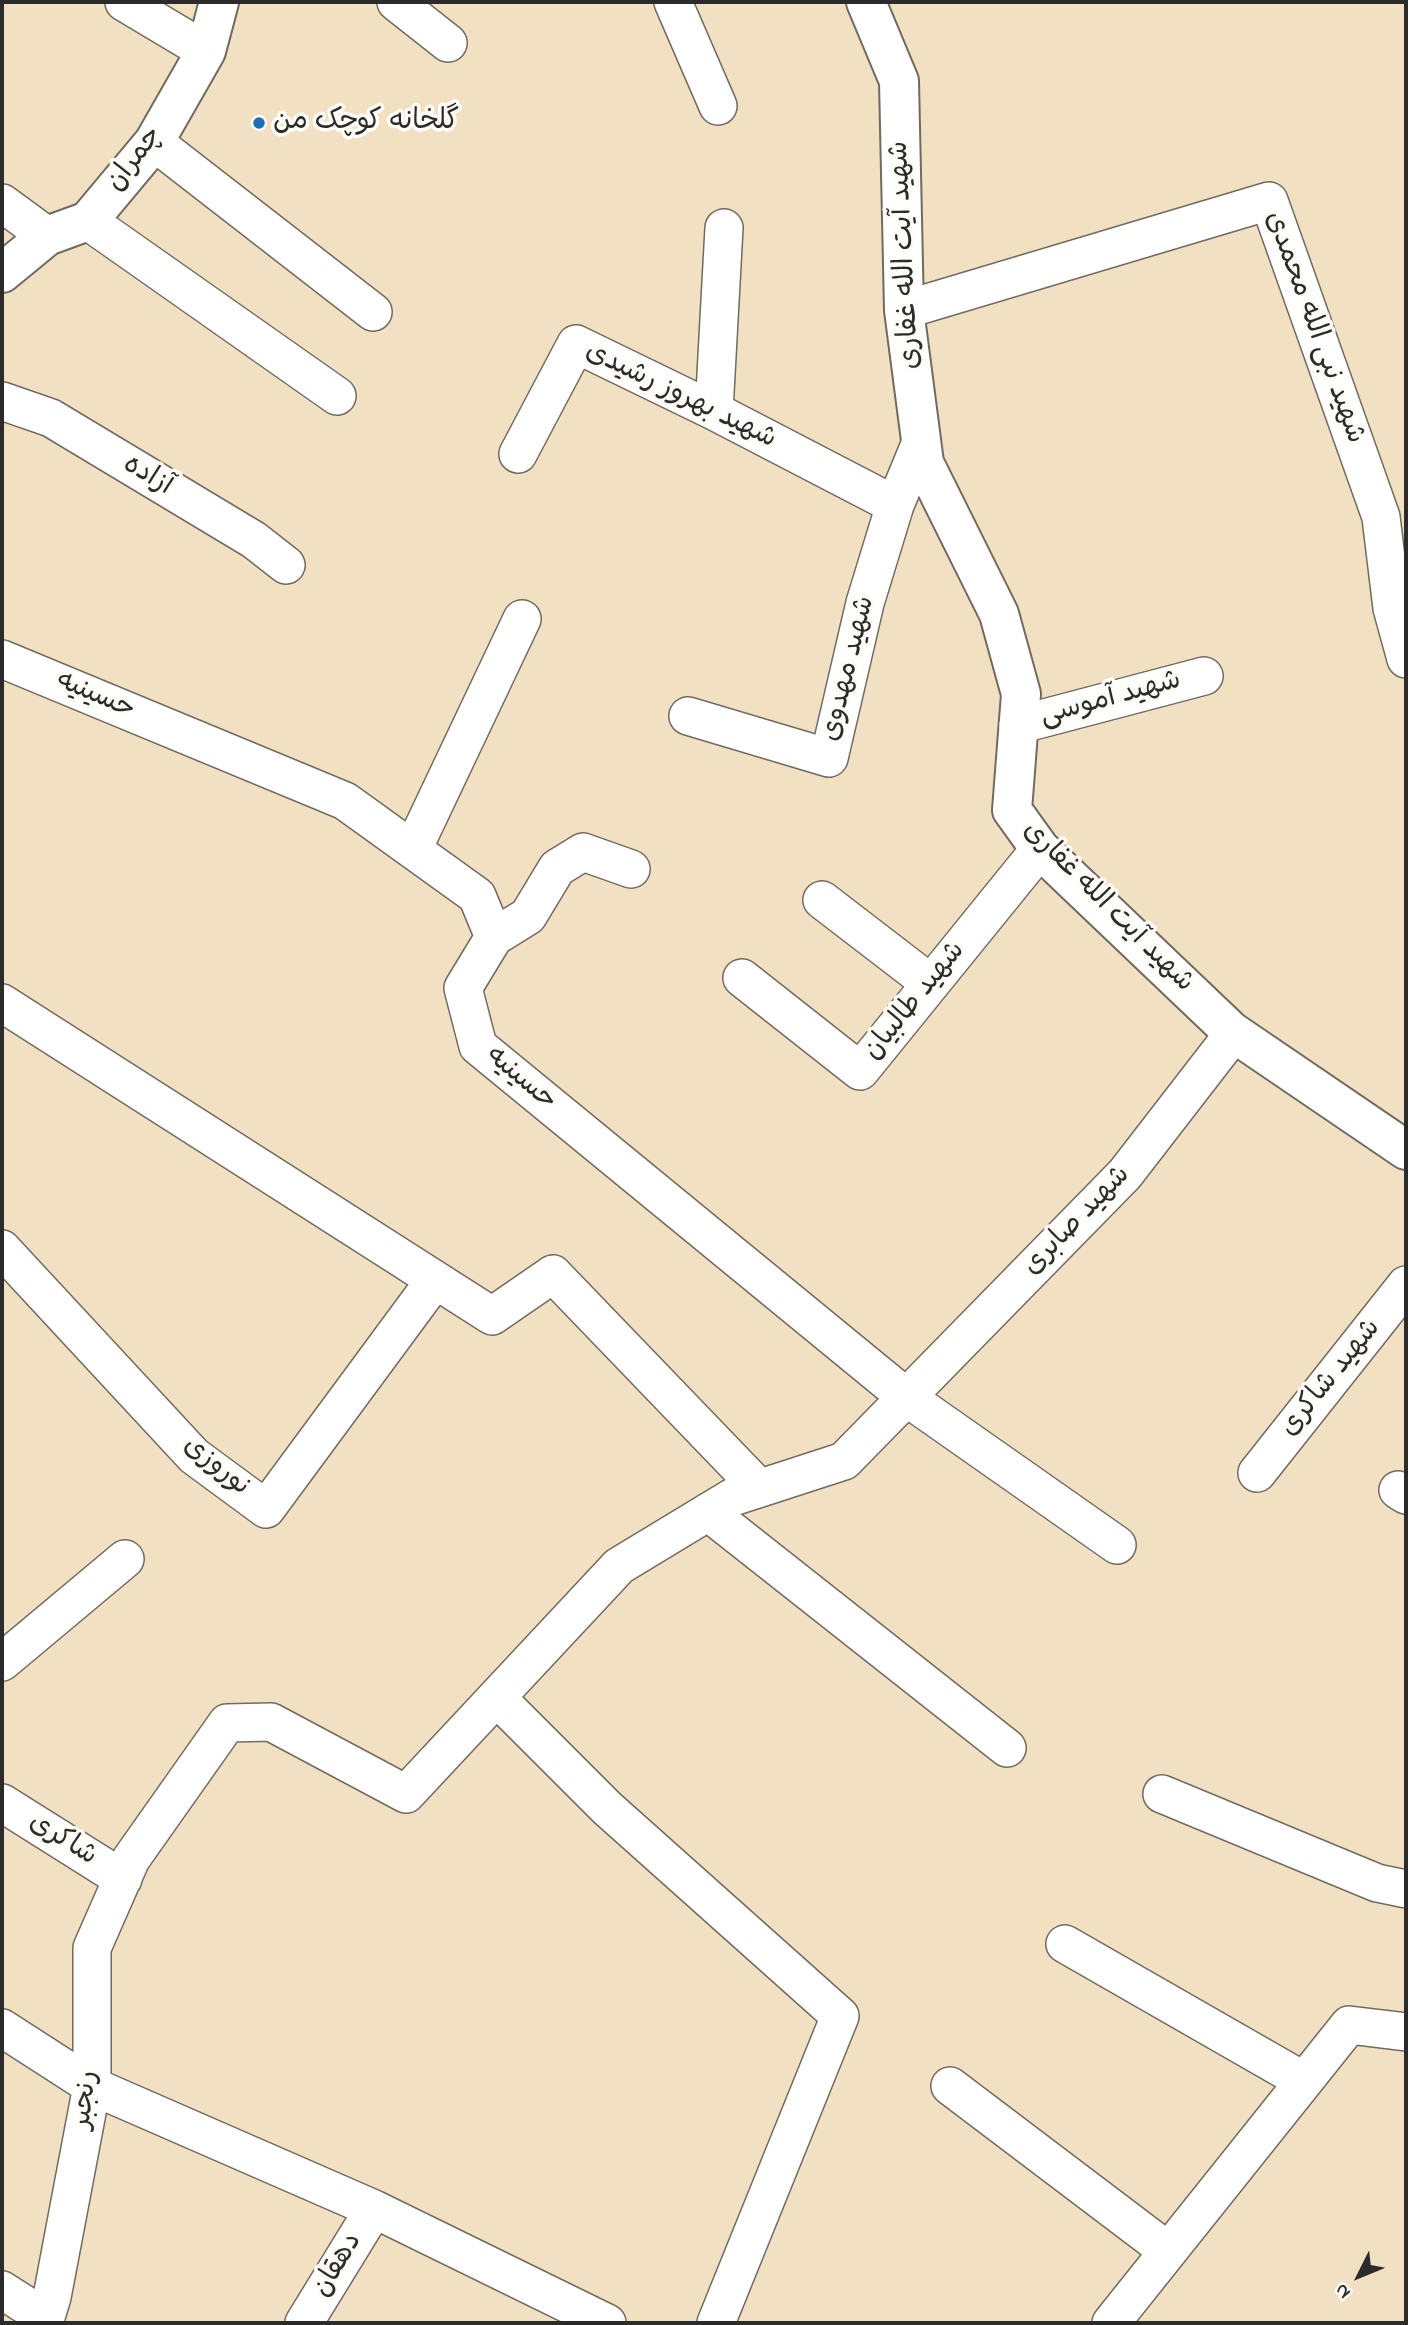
<!DOCTYPE html>
<html>
<head>
<meta charset="utf-8">
<style>
	body { margin:0 }
	#map { position:relative; width:1408px; height:2325px; overflow:hidden; background:#f2e0c2; font-family:"Indie Flower",sans-serif }
	canvas { display:block }
	.frame { position:absolute; inset:0; border:4px solid #2b2b2b; pointer-events:none }
	.north { position:absolute; left:1324px; top:2241px; width:70px; height:70px; -webkit-text-stroke:5px #fdfcf7; paint-order:stroke; rotate:227deg; font-size:19px; font-weight:700; line-height:28px; text-align:center; color:#2b2b2b }
	.north::after { content:''; display:block; margin:auto; width:24px; height:32px; background:#2b2b2b; clip-path:polygon(50% 0,100% 100%,50% 72%,0 100%) }
</style>
</head>
<body>
<div id="map">
<canvas width="1408" height="2325"></canvas>
<div class="frame"></div>
<div class="north">N</div>
</div>
<script>
const context = document.querySelector('canvas').getContext('2d');
context.lineJoin = 'round';
function stroke(path, color, width, dash) {
  context.strokeStyle = color;
  context.lineWidth = width;
  context.lineCap = dash ? 'butt' : 'round';
  context.setLineDash(dash || []);
  context.stroke(path);
}
function drawText(font, color, halo, rows, align = 'center') {
  context.font = font + ' "Indie Flower","Playpen Sans Arabic",sans-serif';
  context.lineWidth = 7;
  context.setLineDash([]);
  context.textBaseline = 'middle';
  context.strokeStyle = halo;
  context.fillStyle = color;
  for (const [text, x, y, turn = 0] of rows) {
    context.save();
    context.translate(x, y);
    context.rotate((+turn || 0) * Math.PI / 180);
    context.textAlign = isNaN(turn) ? turn : align;
    if (halo) context.strokeText(text, 0, 0);
    context.fillText(text, 0, 0);
    context.restore();
  }
}
const minor = new Path2D(`
	M124,2L206,51
	M396,2L448,43
	M673,2L718,106
	M154,142L373,312
	M2,203L47,236
	M88,221L337,396
	M904,310L1269,201L1381,517L1392,608L1406,659
	M2,401L51,418L254,540L286,565
	M714,411L724,228
	M518,454L576,344L714,411L895,505
	M2,659L345,801L477,896L494,937L463,988L478,1046L906,1397L1117,1545
	M688,716L829,758L865,603L895,505L921,442
	M1018,725L1204,676
	M413,849L522,619
	M822,900L930,983
	M494,937L528,916L557,868L583,852L631,869
	M742,978L860,1071L1040,849
	M2,1003L492,1316L553,1274L759,1488
	M2,1249L194,1456L266,1509L435,1280
	M1257,1473L1406,1285
	M1398,1490L1406,1495
	M708,1512L1007,1748
	M2,1662L125,1559
	M497,1698L607,1808L840,2016L716,2323
	M1162,1794L1377,1883L1406,1889
	M2,1803L123,1879
	M1065,1944L1304,2081
	M2,2028L92,2086L374,2209L607,2323
	M950,2086L1168,2251
	M2,2290L46,2318
	M44,2323L52,2297L92,2086V1948L131,1859L227,1723L271,1722L406,1794L619,1566L733,1497L844,1461L1125,1174L1234,1033
	M304,2323L374,2209
	M1111,2323L1349,2025L1406,2032`);
const tertiary = new Path2D(`
	M866,2L899,81L904,310L924,463L999,614L1021,694L1012,810L1040,849L1231,1031L1406,1150
	M2,273L47,236L88,221L154,142L206,51L219,2`);
const markers = [
	[259,123,7,"#1f6fb2"]
];
const poiNames = [
	["گلخانه کوچک من",273,123]
];
const streetNames = [
	["چمران",136,160,-53],
	["شهید آیت الله غفاری",907,255,-93],
	["شهید نبی الله محمدی",1313,328,70],
	["شهید بهروز رشیدی",680,397,26],
	["آزاده",147,477,31],
	["شهید مهدوی",850,669,-76],
	["حسینیه",95,697,23],
	["شهید آموسی",1111,700,-15],
	["شهید آیت الله غفاری",1107,908,45],
	["شهید طالبیان",916,1002,-51],
	["حسینیه",520,1080,40],
	["شهید صابری",1078,1222,-46],
	["شهید شاکری",1332,1379,-51],
	["نوروزی",216,1468,39],
	["شاکری",62,1841,32],
	["رنجبر",87,2100,-83],
	["دهقان",339,2266,-59]
];
stroke(minor, '#716a60', 40);
stroke(tertiary, '#716a60', 42);
stroke(minor, '#fff', 37);
stroke(tertiary, '#fff', 38);
for (const [x, y, r, color] of markers) {
  const dot = new Path2D();
  dot.arc(x, y, r, 0, 2 * Math.PI);
  context.fillStyle = color;
  context.fill(dot);
  stroke(dot, '#fdfcf7', 2.5);
}
drawText('28px', '#2b2b2b', '#fdfcf7', poiNames, 'left');
drawText('28px', '#2b2b2b', '#fdfcf7', streetNames);
</script>
</body>
</html>
